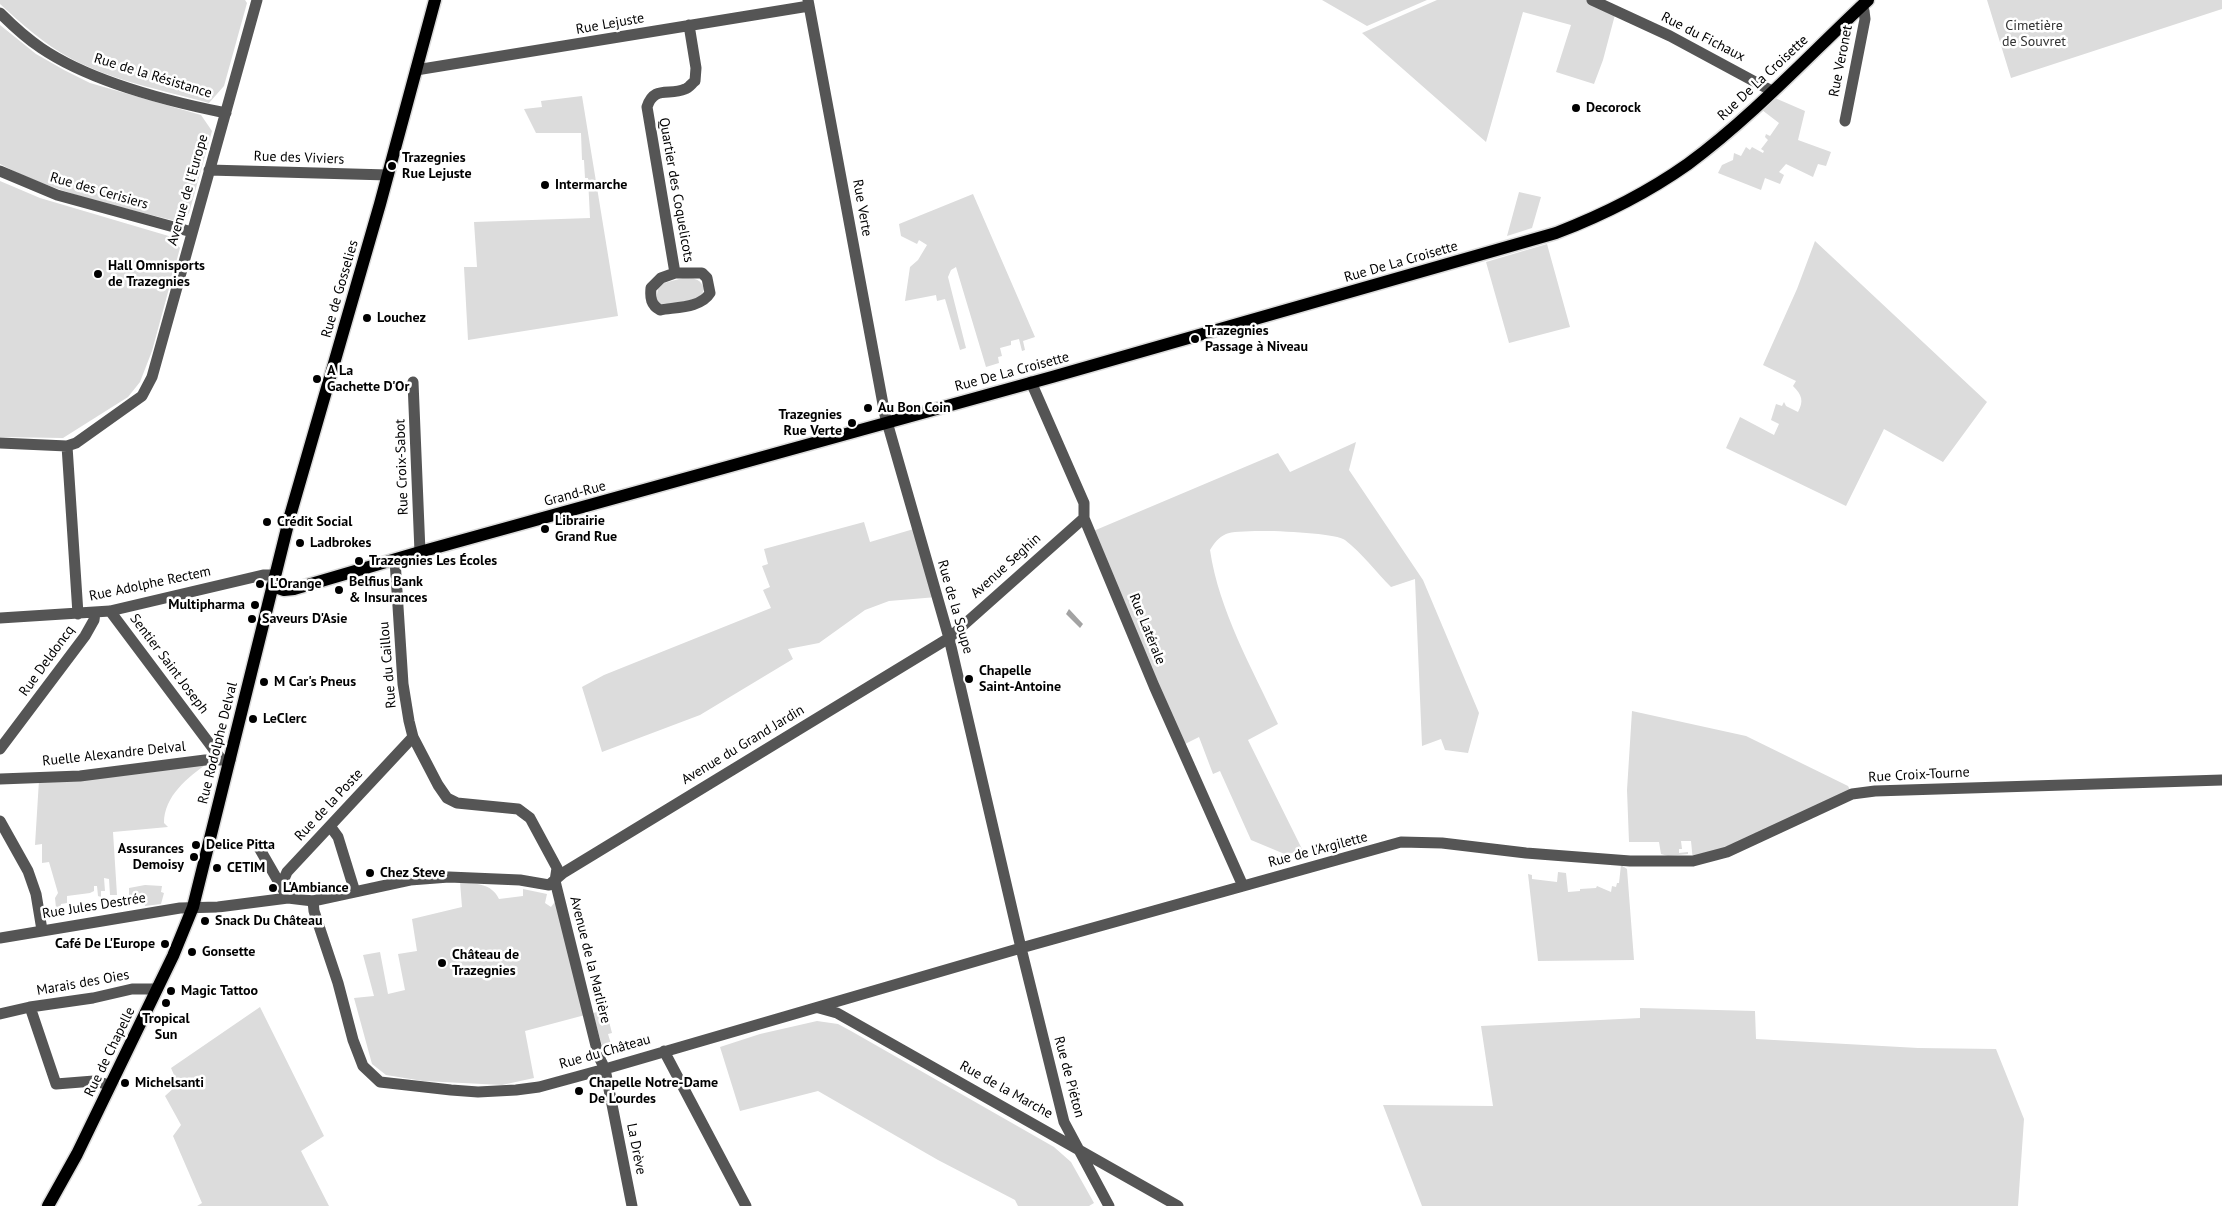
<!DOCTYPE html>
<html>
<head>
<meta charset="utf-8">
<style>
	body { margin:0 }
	canvas { display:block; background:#fff }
</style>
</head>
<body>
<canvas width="2222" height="1206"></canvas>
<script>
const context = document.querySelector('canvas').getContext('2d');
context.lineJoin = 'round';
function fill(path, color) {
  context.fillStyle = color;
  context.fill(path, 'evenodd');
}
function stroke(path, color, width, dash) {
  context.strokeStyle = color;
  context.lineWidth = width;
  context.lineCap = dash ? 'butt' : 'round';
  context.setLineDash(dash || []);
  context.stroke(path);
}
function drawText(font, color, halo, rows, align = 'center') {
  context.font = font + ' "PT Sans",sans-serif';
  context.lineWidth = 5;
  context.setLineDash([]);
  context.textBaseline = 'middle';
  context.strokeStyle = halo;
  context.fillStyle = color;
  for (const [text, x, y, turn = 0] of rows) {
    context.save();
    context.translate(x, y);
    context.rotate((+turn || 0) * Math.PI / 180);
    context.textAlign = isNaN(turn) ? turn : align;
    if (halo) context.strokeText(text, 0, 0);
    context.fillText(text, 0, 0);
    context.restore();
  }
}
const green = new Path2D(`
	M0,0H245L247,3L224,86L209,103C162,90 113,81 70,58C44,44 22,24 0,4Z
	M1322,0H1427L1367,26Z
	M1437,0H1592L1616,11L1603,60L1594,84L1556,72L1571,25L1523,12L1486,142L1362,33Z
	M1987,0H2222V9L2011,78Z
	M0,25L36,54L64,70L90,83L201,115L212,131L189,213L186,217L176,221C116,206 54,193 0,164Z
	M582,96L618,316L468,340L464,267H477L474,222L590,218L588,178H585L584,160H582L581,133H536L524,109L542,107L541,101Z
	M1775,98L1805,111L1798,140L1831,152L1826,166L1818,164L1813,177L1786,164L1779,172L1784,175L1780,184L1765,178L1761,190L1718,173L1722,165L1733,160L1734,153L1741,156L1746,147L1750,150L1752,147L1763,153L1764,151L1761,149L1768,140L1765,137L1766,134L1770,136L1779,123L1762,110Z
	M0,181L40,198L172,237L180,248L152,351L140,382L128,397L63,438L0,437Z
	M1519,192L1541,197L1532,228L1507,236Z
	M973,194L1035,337L1023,341L1025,350L1022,351L1019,339L1011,341V345L1000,348L1002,356L998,357L999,363L986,367L956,267L951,270L948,277L966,348L960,350L945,299L937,301L936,295L905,301L910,267L918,260L927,245L919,240L917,244L901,236L899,224Z
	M1815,241L1987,402L1943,462L1884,429L1846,506L1726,448L1740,417L1774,435L1779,424L1771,420L1776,404L1782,406L1784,402L1786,406L1798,412C1804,401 1802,395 1793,386L1796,381L1763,365L1797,289Z
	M1547,244L1570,327L1509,343L1486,262Z
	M683,278C693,278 701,278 704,289C701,304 673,303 660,305L656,300L658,289L664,283Z
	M1356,442L1349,470L1423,580L1479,713L1468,753L1445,750L1441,739L1422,746L1415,579L1391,587C1376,572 1362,553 1345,540C1334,532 1241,528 1226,534C1218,538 1215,542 1210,550C1219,611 1252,668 1278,724L1248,740L1302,849L1287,855L1251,840L1220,771L1213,774L1199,737L1181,746L1091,532L1278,453L1290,472Z
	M864,522L870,542L917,528L937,597L889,601L865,610L819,643L788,649L793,659L700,715L602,752L582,687L604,675L771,608L763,590L770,587L762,566L768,564L764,549Z
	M1632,711L1746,736L1848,786L1852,794L1693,861L1691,841H1681L1682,849H1679V853L1688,852V854L1668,856L1661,854L1659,842H1629L1627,790Z
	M208,763C188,777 164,796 164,823L168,827L113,832L117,895H110L109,879L104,878L105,891H101V897L98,896L97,886H94V891L90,893L67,896V903L61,904V907L56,908L55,898L58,893L49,862L42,863V844L35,845L39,780Z
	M1621,865L1627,869L1634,960L1538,961L1528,874L1532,875V879L1557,882L1558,872L1566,873L1568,892L1580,891V889L1596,888L1597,886L1611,892L1612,886L1616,887L1617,883H1619Z
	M460,882C475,884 492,883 499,899L523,896V889L547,894L545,903L551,907L557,899L585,1015L525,1031L534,1078L502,1085L423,1081L386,1075L372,1064L354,998L374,996L363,955L380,952L388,994L405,990L398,954L417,951L412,919L462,907Z
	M145,885L162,886L161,892L164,893L161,904L145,906L144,897L129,899V888Z
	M260,1007L324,1136L301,1151L329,1206H197L202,1203L173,1136L181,1125L165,1096L178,1084L171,1068Z
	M1640,1008L1755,1011L1756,1039L1918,1048L1996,1049L2024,1119L2018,1206H1422L1383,1105L1493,1106L1481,1026L1640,1018Z
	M606,1010L612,1033L608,1034L611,1044L602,1046L593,1013Z
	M817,1021L838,1024L851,1031L1054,1147L1071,1162L1094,1203L1089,1206H1018L1015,1200L938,1160L818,1091L740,1111L720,1047L760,1034Z`);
const water = new Path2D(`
	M1069,609L1083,624L1080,628L1066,614Z`);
const minor = new Path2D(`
	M808,0L885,415L949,638L1021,948L1064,1122L1109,1206
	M1592,0L1670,36L1772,91
	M0,13C13,26 26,38 41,48C91,82 166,101 226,113
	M416,70L809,6
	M1845,121L1865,19L1864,11L1860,7
	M209,170L388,175
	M0,171L57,195L192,232
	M675,273L661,278L651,288C650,298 651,305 660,310C676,307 701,308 710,293L707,278L702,273H675L647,107C654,85 669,96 685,89C689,88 692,83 695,81L696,68L689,25
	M413,382L420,552
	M1031,382L1084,503V518L1154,686L1243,886
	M0,443L67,446L76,443L142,396L152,377L257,0
	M67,446L78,614
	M395,560L403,684L409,721L413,737L438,785L447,798L457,803L518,809L530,818L557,868L555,881L596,1046
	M110,611L221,759
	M0,618L110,611L263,575H275
	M0,749L85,636L94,620L95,613
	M0,779L80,776L205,760H230
	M0,821L28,871L36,894L42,930
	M330,826L338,837L355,892
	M258,846L281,886
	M288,898L281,886L287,872L413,737
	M313,901L314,911L338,983L353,1040L363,1066L380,1082L451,1090L478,1092L516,1090L539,1087L605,1069L1021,948L1401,842L1442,843L1526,853L1630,861H1693L1727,852L1852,794L1875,791L2222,780
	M0,938L180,908L218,907L288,898L313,901L410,880L449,877L520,880L549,885L563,873L949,638L1084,518
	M819,1008L837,1013L1178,1206
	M0,1014L30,1007
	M664,1051L746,1206
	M599,1057L605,1069L632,1206
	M110,1085L94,1081L56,1084L30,1007L93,998L132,989H157`);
const major = new Path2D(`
	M272,586L284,590L294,589L420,552L1052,377L1556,233C1603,215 1647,193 1688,164C1753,116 1809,55 1868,0
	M48,1206L77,1154L173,956L193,907L290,516L380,204L435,0`);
const markers = [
	[1576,108,5,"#000"],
	[392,166,5,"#000"],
	[545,185,5,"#000"],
	[98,274,5,"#000"],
	[367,318,5,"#000"],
	[1195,339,5,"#000"],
	[317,379,5,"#000"],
	[868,408,5,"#000"],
	[852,423,5,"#000"],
	[267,522,5,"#000"],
	[545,529,5,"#000"],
	[300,543,5,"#000"],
	[359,561,5,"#000"],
	[260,584,5,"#000"],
	[339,590,5,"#000"],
	[255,605,5,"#000"],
	[252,619,5,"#000"],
	[969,679,5,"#000"],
	[264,682,5,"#000"],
	[253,719,5,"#000"],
	[196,845,5,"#000"],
	[194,857,5,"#000"],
	[217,868,5,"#000"],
	[370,873,5,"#000"],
	[273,888,5,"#000"],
	[205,921,5,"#000"],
	[165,944,5,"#000"],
	[192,952,5,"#000"],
	[442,963,5,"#000"],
	[171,991,5,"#000"],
	[166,1003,5,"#000"],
	[125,1083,5,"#000"],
	[579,1091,5,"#000"]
];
const streetNames = [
	["Rue Lejuste",610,24,-10],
	["Rue du Fichaux",1703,37,27],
	["Rue Veronet",1841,61,-79],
	["Rue de la Résistance",153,76,17],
	["Rue De La Croisette",1763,78,-43],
	["Rue des Viviers",299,158,2],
	["Avenue de l'Europe",188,190,-74],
	["Quartier des Coquelicots",676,190,80],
	["Rue des Cerisiers",99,191,16],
	["Rue Verte",862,208,80],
	["Rue De La Croisette",1401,262,-16],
	["Rue de Gosselies",340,289,-74],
	["Rue De La Croisette",1012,372,-15],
	["Rue Croix-Sabot",402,467,-92],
	["Grand-Rue",575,494,-15],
	["Avenue Seghin",1006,566,-42],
	["Rue Adolphe Rectem",150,584,-12],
	["Rue de la Soupe",955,607,74],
	["Rue Latérale",1147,629,68],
	["Rue Deldoncq",47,661,-54],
	["Sentier Saint Joseph",169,664,53],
	["Rue du Caillou",388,665,-95],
	["Rue Rodolphe Delval",218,743,-76],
	["Avenue du Grand Jardin",743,745,-31],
	["Ruelle Alexandre Delval",114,754,-6],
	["Rue Croix-Tourne",1919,775,-3],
	["Rue de la Poste",329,805,-47],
	["Rue de l'Argilette",1318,850,-15],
	["Rue Jules Destrée",94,906,-9],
	["Avenue de la Marlière",590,960,76],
	["Marais des Oies",83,983,-10],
	["Rue de Chapelle",110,1052,-64],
	["Rue du Château",605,1052,-16],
	["Rue de Piéton",1069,1077,75],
	["Rue de la Marche",1006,1090,29],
	["La Drève",636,1149,79]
];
const parkNames = [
	["Cimetière",2034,26],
	["de Souvret",2034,42]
];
const poiNames = [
	["Decorock",1586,108],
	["Trazegnies",402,158],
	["Rue Lejuste",402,174],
	["Intermarche",555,185],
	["Hall Omnisports",108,266],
	["de Trazegnies",108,282],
	["Louchez",377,318],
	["Trazegnies",1205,331],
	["Passage à Niveau",1205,347],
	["A La",327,371],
	["Gachette D'Or",327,387],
	["Au Bon Coin",878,408],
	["Trazegnies",842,415,"right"],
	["Rue Verte",842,431,"right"],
	["Librairie",555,521],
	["Grand Rue",555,537],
	["Crédit Social",277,522],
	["Ladbrokes",310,543],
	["Trazegnies Les Écoles",369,561],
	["Belfius Bank",349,582],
	["& Insurances",349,598],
	["L'Orange",270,584],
	["Multipharma",245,605,"right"],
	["Saveurs D'Asie",262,619],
	["Chapelle",979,671],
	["Saint-Antoine",979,687],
	["M Car's Pneus",274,682],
	["LeClerc",263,719],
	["Delice Pitta",206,845],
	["Assurances",184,849,"right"],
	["Demoisy",184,865,"right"],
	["CETIM",227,868],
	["Chez Steve",380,873],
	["L'Ambiance",283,888],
	["Snack Du Château",215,921],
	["Café De L'Europe",155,944,"right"],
	["Gonsette",202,952],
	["Château de",452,955],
	["Trazegnies",452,971],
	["Magic Tattoo",181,991],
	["Tropical",166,1019,"center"],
	["Sun",166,1035,"center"],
	["Michelsanti",135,1083],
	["Chapelle Notre-Dame",589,1083],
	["De Lourdes",589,1099]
];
fill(green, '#dcdcdc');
fill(water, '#a3a3a3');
stroke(major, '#dbdbdb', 15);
stroke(minor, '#555', 11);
stroke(major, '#000', 12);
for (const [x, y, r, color] of markers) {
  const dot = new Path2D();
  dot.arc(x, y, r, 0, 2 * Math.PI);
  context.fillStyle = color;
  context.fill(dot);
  stroke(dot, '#fff', 2);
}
drawText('14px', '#000', '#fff', streetNames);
drawText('14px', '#333', '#fff', parkNames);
drawText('bold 14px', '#000', '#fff', poiNames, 'left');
</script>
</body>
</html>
